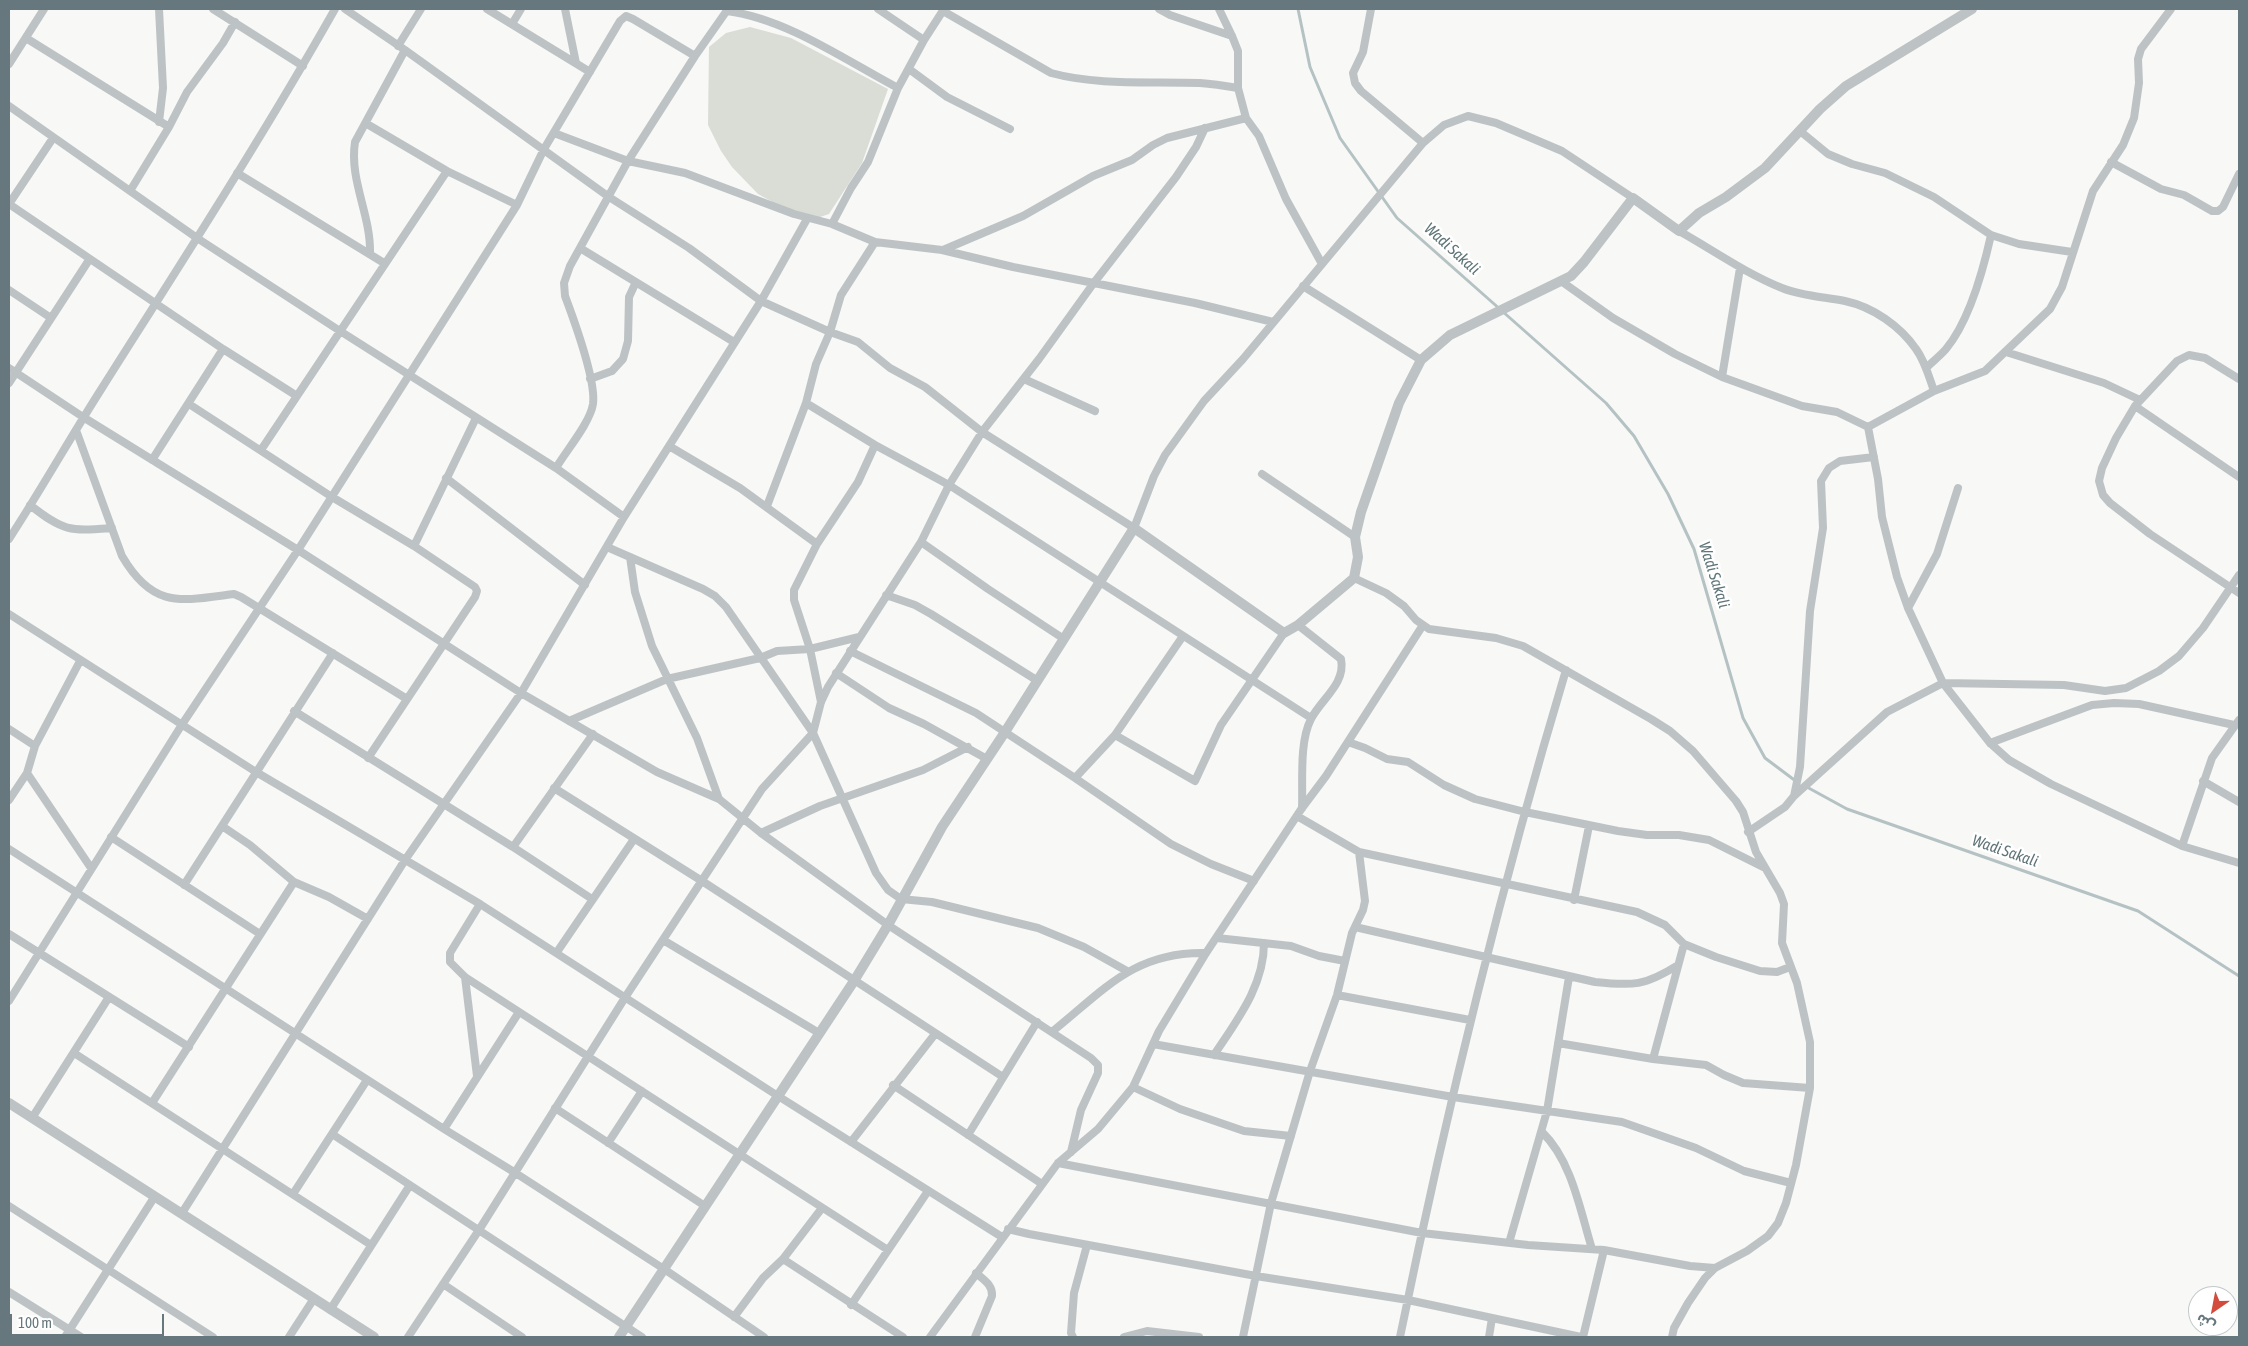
<!DOCTYPE html>
<html>
<head>
<meta charset="utf-8">
<style>
	body { margin:0 }
	#map { position:relative; width:2248px; height:1346px; overflow:hidden; background:#f8f8f6; font-family:"Asap Condensed","Noto Sans Arabic",sans-serif }
	canvas { display:block }
	.frame { position:absolute; inset:0; border:10px solid #66777e; pointer-events:none }
	.north { position:absolute; left:2188px; top:1286px; width:50px; height:50px; box-sizing:border-box; background:#fff; border:1px solid #c2c9cb; border-radius:50%; rotate:213deg; font-size:14px; font-weight:700; line-height:20px; text-align:center; color:#66777e }
	.north::after { content:''; display:block; margin:auto; width:18px; height:22px; background:#d24b3c; clip-path:polygon(50% 0,100% 100%,50% 72%,0 100%) }
	.scale { position:absolute; left:10px; top:1314px; width:154px; height:22px; box-sizing:border-box; border:2px solid #66777e; border-top:0; padding-left:6px; font-size:15px; line-height:18px; white-space:nowrap; color:#66777e; -webkit-text-stroke:4px #fff; paint-order:stroke }
</style>
</head>
<body>
<div id="map">
<canvas width="2248" height="1346"></canvas>
<div class="frame"></div>
<div class="north">ش</div>
<div class="scale">100 m</div>
</div>
<script>
const context = document.querySelector('canvas').getContext('2d');
context.lineJoin = 'round';
function fill(path, color) {
  context.fillStyle = color;
  context.fill(path, 'evenodd');
}
function stroke(path, color, width, dash) {
  context.strokeStyle = color;
  context.lineWidth = width;
  context.lineCap = dash ? 'butt' : 'round';
  context.setLineDash(dash || []);
  context.stroke(path);
}
function drawText(font, color, halo, rows, align = 'center') {
  context.font = font + ' "Asap Condensed",sans-serif';
  context.lineWidth = 5;
  context.setLineDash([]);
  context.textBaseline = 'middle';
  context.strokeStyle = halo;
  context.fillStyle = color;
  for (const [text, x, y, turn = 0] of rows) {
    context.save();
    context.translate(x, y);
    context.rotate((+turn || 0) * Math.PI / 180);
    context.textAlign = isNaN(turn) ? turn : align;
    if (halo) context.strokeText(text, 0, 0);
    context.fillText(text, 0, 0);
    context.restore();
  }
}
const green = new Path2D(`
	M750,27L791,38L888,89L862,163L829,214L817,218L778,205L758,194L732,167L721,151L708,125L709,47L726,33Z`);
const stream = new Path2D(`
	M1298,9L1310,67L1340,138L1397,218L1606,403L1634,436L1668,494L1694,549L1743,718L1765,758L1797,782
	M1805,786L1847,809L2138,911L2239,976`);
const minor = new Path2D(`
	M159,9L163,88L159,122
	M213,9L303,66
	M345,9L405,50L609,197L689,248L761,301L830,332L858,342L890,368L925,387L982,432L1134,528L1154,476L1165,455L1204,401L1243,359L1423,143L1444,125L1468,116L1496,123L1562,151L1633,198
	M487,9L590,72
	M565,9L576,63
	M878,9L924,40
	M1159,9L1170,15L1232,36
	M1219,9L1232,36L1238,51V88L1246,118L1259,136L1286,199L1322,264
	M1371,9L1363,52L1353,73L1355,83L1361,91L1423,143
	M727,11C787,19 845,60 898,88
	M943,11L1051,73C1099,86 1151,81 1200,83C1213,84 1226,86 1238,88
	M512,24L521,9
	M26,38L169,127
	M398,46L421,9
	M9,64L44,9
	M909,69L947,97L1010,129
	M9,106L197,238L340,331L556,468L624,517
	M367,124L447,171L517,205
	M1800,131L1828,154L1852,164L1885,173L1934,197L1991,235L2019,244L2072,252
	M554,133L628,161L685,173L794,214L832,224L875,242L942,250L1013,267L1195,303L1273,322
	M53,138L9,204L223,349L297,396
	M2111,162L2161,189L2184,195L2212,211H2218L2223,207L2239,174
	M237,173L384,263
	M130,191L169,127L187,92L223,43L235,22
	M832,224L851,188L868,162L898,88L924,40L944,9
	M1679,231C1713,250 1745,273 1782,288C1801,296 1825,297 1845,301C1873,307 1900,326 1916,349C1925,361 1929,377 1934,391
	M580,248L734,342
	M943,250L1023,216L1093,176L1132,160L1153,145L1167,138L1246,118
	M370,253C371,215 349,180 355,142L405,50
	M1561,281L1613,318L1675,354L1722,377L1802,406L1837,412L1868,427
	M1303,286L1421,360
	M9,290L51,318
	M2006,352L2104,383L2140,400
	M9,368L83,417L298,550L521,693L657,772L719,799L761,833L888,925L1091,1058L1098,1065V1073L1081,1110L1071,1152
	M1926,368C1932,362 1940,356 1946,349C1970,320 1983,271 1991,235
	M1722,377L1740,268
	M590,379L612,371L623,359L628,341L629,297L636,282
	M1024,379L1095,411
	M2239,379L2205,358L2189,355L2177,361L2135,406L2116,438L2102,468L2099,481L2103,495L2110,503L2150,534L2239,593
	M9,383L89,260
	M806,403L875,445L949,485L1311,718
	M189,404L332,497L414,546L475,587L477,591L475,597L368,758
	M2135,406L2239,477
	M1868,427L1878,479L1882,517L1897,577L1908,608L1943,683L1990,743L2009,760L2051,784L2182,846L2239,863
	M1868,427L1934,391L1985,371L2050,309L2062,287L2093,191L2123,145L2134,118L2139,83L2138,59L2141,49L2171,9
	M76,430L122,556C153,609 180,601 234,594L241,597L407,699
	M669,446L740,488L817,544
	M261,450L447,171
	M152,460L223,349
	M556,468C566,451 590,423 593,404C596,381 574,320 565,296L564,283L570,266L628,161L695,56L728,9
	M1262,474L1355,537
	M446,478L585,585
	M30,505C64,532 70,531 112,528
	M767,506L806,403L816,364L830,332L841,295L875,242
	M9,539C41,490 70,438 102,388C181,263 262,138 335,9
	M414,546L476,418
	M607,547L703,589L715,596L726,607L813,733L876,873L888,890L901,899L932,902L1038,928L1084,947L1127,971
	M630,557L635,592L652,646L697,738L719,799
	M1354,578L1386,593L1404,606L1416,620L1429,629L1496,638L1523,646L1651,719L1670,731L1693,751L1736,801L1743,812L1756,852L1780,893L1784,904L1782,943L1797,983L1810,1042V1088L1796,1165L1786,1203L1778,1223L1768,1236L1747,1251L1715,1268L1705,1278L1688,1303L1674,1328L1672,1337
	M886,595L915,605L931,614L1038,681
	M1908,608L1937,554L1958,488
	M9,614L256,772L480,904L778,1096L1002,1237
	M1298,625L1341,659C1346,684 1321,699 1311,719C1299,742 1303,782 1302,808
	M1064,639L988,589L921,542L949,485L982,432L1039,359L1093,284L1176,177L1196,147L1205,128
	M850,651L976,713L1075,778L1115,735L1183,636
	M836,673L889,708L924,724L987,759
	M821,702L810,649L794,600V590L817,544L858,482L875,445
	M294,711L513,847L592,899
	M569,721L667,679L760,658L777,651L810,649L859,637
	M9,729L35,746
	M1115,735L1195,781L1221,725L1284,633
	M1348,742L1365,748L1387,759L1408,762L1444,785L1475,799L1525,812L1618,831L1647,835H1679L1709,840L1763,867
	M1990,743L2092,705L2114,703L2139,704L2234,725
	M27,773L91,868
	M1075,778L1171,844L1211,864L1254,881
	M2203,781L2239,802
	M554,788L702,881L1003,1077
	M1794,796L1887,712L1943,683L2064,685L2105,691L2126,688L2159,671L2179,656L2203,628L2239,575
	M9,800L27,773L35,746L80,661
	M1297,816L1359,852L1637,912L1665,925L1684,944L1716,957L1760,971L1777,972L1790,967
	M222,826L250,845L294,882L329,897L368,919
	M1748,832L1785,807L1794,796L1800,767L1810,611L1823,528L1821,481L1829,468L1840,461L1874,457
	M761,833L820,806L923,770L968,747
	M111,837L260,934
	M2182,846L2212,758L2239,720
	M513,847L593,734
	M9,849L444,1129L514,1172L664,1269L764,1337
	M184,885L333,653
	M1574,900L1589,826
	M480,904L450,953V962L465,977L888,1250
	M1355,927L1595,982C1633,986 1645,986 1678,965
	M9,934L189,1047
	M1217,938L1291,946L1319,956L1345,961
	M663,940L819,1033
	M557,952L634,839
	M465,977L477,1076
	M1337,995L1470,1020
	M9,1001L181,726L298,550L517,205L544,149L620,21L626,16L633,19L695,56
	M1053,1031C1104,990 1135,951 1206,953
	M1558,1043L1653,1059L1706,1065L1724,1075L1743,1083L1810,1088
	M1153,1044L1453,1097L1622,1122L1696,1148L1744,1171L1791,1183
	M74,1053L371,1245
	M1214,1055C1237,1020 1264,986 1264,943
	M1653,1059L1684,944
	M893,1085L1042,1184
	M1133,1087L1180,1109L1244,1131L1291,1136
	M152,1103L294,882
	M555,1108L705,1206
	M32,1118L109,997
	M444,1129L519,1012
	M1542,1132C1572,1161 1580,1210 1592,1249
	M332,1134L642,1337
	M968,1135L1037,1022
	M851,1142L935,1034
	M608,1143L642,1091
	M1058,1163L1422,1233L1528,1245L1604,1250L1690,1266L1715,1268
	M293,1194L367,1080
	M9,1206L213,1337
	M182,1213L405,860L521,693L624,517L761,301L807,219
	M1008,1229L1029,1234L1256,1276L1408,1300L1581,1337
	M1509,1243L1547,1111L1569,977
	M783,1259L903,1337
	M443,1284L522,1337
	M9,1292L81,1337
	M851,1305L928,1191
	M330,1310L410,1185
	M734,1317L763,1278L783,1259L822,1208
	M65,1337L155,1196
	M289,1337L313,1300
	M408,1337L479,1230L626,996L762,789L813,733L821,702L828,687L921,542
	M930,1337L1058,1163L1098,1129L1133,1087L1159,1031L1206,953L1302,808L1326,776L1423,625
	M975,1337L992,1296C993,1285 984,1280 976,1273
	M1073,1337L1071,1333L1074,1293L1087,1245
	M1124,1337L1147,1331L1199,1337
	M1243,1337L1271,1203L1310,1071L1337,995L1352,933L1363,910L1365,901L1359,852
	M1400,1337C1446,1112 1500,890 1566,670
	M1489,1337L1492,1318
	M1583,1337L1604,1250`);
const tertiary = new Path2D(`
	M9,1103L374,1337
	M619,1337L854,981L888,925L942,827L1005,732L1134,528L1284,633L1298,625L1354,578L1358,557L1355,537L1361,512L1399,403L1421,360L1450,335L1571,276L1584,262L1633,198L1679,231L1699,213L1726,197L1765,168L1820,109L1846,86L1972,9`);
const waterNames = [
	["Wadi Sakali",1452,249,42],
	["Wadi Sakali",1714,575,72],
	["Wadi Sakali",2005,851,19]
];
fill(green, '#d9ddd6');
stroke(stream, '#b5c2c4', 3);
stroke(minor, '#bdc3c5', 8);
stroke(tertiary, '#bdc3c5', 10);
drawText('italic 16px', '#607578', '#fff', waterNames);
</script>
</body>
</html>
